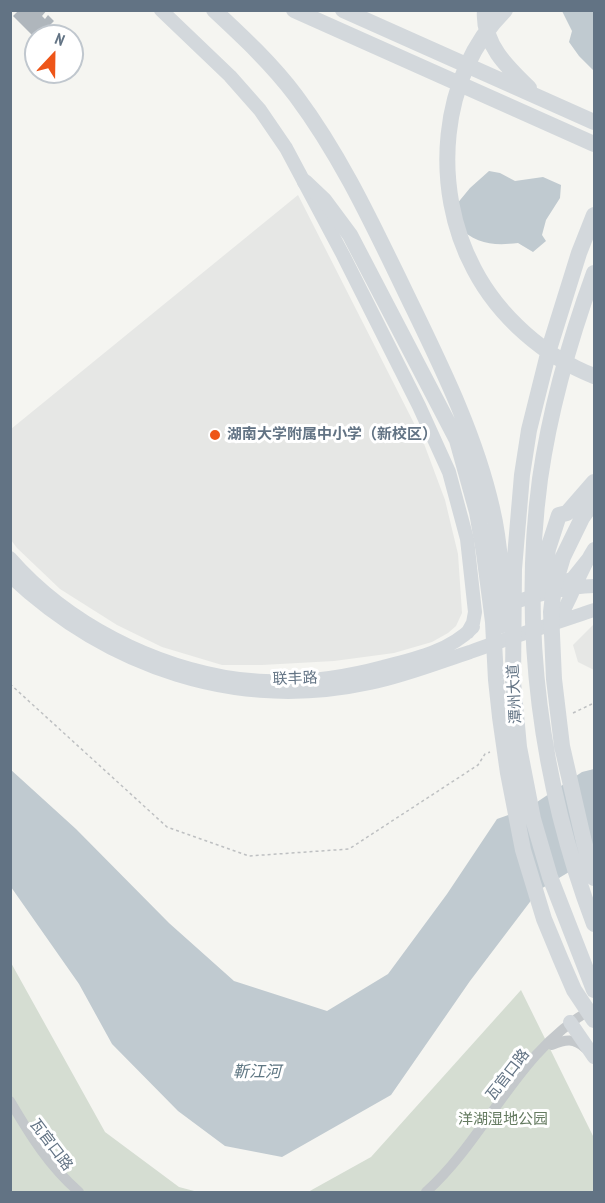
<!DOCTYPE html>
<html>
<head>
<meta charset="utf-8">
<style>
	body { margin:0 }
	#map { position:relative; width:605px; height:1203px; overflow:hidden; background:#f5f5f1; font-family:"PT Sans Narrow",sans-serif }
	canvas { display:block }
	.frame { position:absolute; inset:0; border:12px solid #627384; pointer-events:none }
	.north { position:absolute; left:24px; top:24px; width:60px; height:60px; box-sizing:border-box; background:#fff; border:2px solid #c0c7ce; border-radius:50%; rotate:22deg; font-size:16px; font-weight:700; line-height:24px; text-align:center; color:#627384 }
	.north::after { content:''; display:block; margin:auto; width:21px; height:27px; background:#ee5518; clip-path:polygon(50% 0,100% 100%,50% 72%,0 100%) }
</style>
</head>
<body>
<div id="map">
<canvas width="605" height="1203"></canvas>
<div class="frame"></div>
<div class="north">N</div>
</div>
<script>
const context = document.querySelector('canvas').getContext('2d');
context.lineJoin = 'round';
function fill(path, color) {
  context.fillStyle = color;
  context.fill(path, 'evenodd');
}
function stroke(path, color, width, dash) {
  context.strokeStyle = color;
  context.lineWidth = width;
  context.lineCap = dash ? 'butt' : 'round';
  context.setLineDash(dash || []);
  context.stroke(path);
}
function drawText(font, color, halo, rows, align = 'center') {
  context.font = font + ' "PT Sans Narrow","Noto Sans SC",sans-serif';
  context.lineWidth = 6;
  context.setLineDash([]);
  context.textBaseline = 'middle';
  context.strokeStyle = halo;
  context.fillStyle = color;
  for (const [text, x, y, turn = 0] of rows) {
    context.save();
    context.translate(x, y);
    context.rotate((+turn || 0) * Math.PI / 180);
    context.textAlign = isNaN(turn) ? turn : align;
    if (halo) context.strokeText(text, 0, 0);
    context.fillText(text, 0, 0);
    context.restore();
  }
}
const built = new Path2D(`
	M298,195L423,441L445,500L458,554L462,613L456,626L448,633L432,642L394,653L334,661L262,665H222L162,647L117,625L60,589L17,548L11,540V429Z
	M594,624V670L578,662L573,645Z`);
const green = new Path2D(`
	M10,961L105,1132L179,1187L198,1192H11Z
	M521,990L594,1138V1192H308L371,1157Z`);
const water = new Path2D(`
	M562,11H594V71L579,56L569,42L572,31Z
	M489,171L500,173L515,181L543,177L561,185L560,198L546,220L542,235L546,241L533,252L518,243C493,246 476,244 457,226L456,205L470,188Z
	M10,769L76,829L169,923L234,981L327,1011L388,974L447,894L497,819L528,808L582,772L594,769V857L539,890L470,981L391,1095L282,1157L225,1146L178,1111L112,1044L79,984L11,887Z`);
const building = new Path2D(`
	M19,10H47L42,16L45,19L48,15L54,21L39,36H36V39L13,16Z`);
const path = new Path2D(`
	M10,684L167,827L249,856L349,849L478,765L485,754L490,752
	M573,713L594,703`);
const minor = new Path2D(`
	M552,1045C566,1039 574,1038 585,1048
	M10,1101C30,1135 49,1166 79,1192
	M426,1192C488,1136 517,1051 592,1009`);
const major = new Path2D(`
	M161,10L230,76L260,110L286,148L343,255L419,406L449,472L467,539L475,612L473,623L468,632
	M10,558C67,623 153,667 239,679C286,685 338,679 383,667C415,659 450,651 473,627
	M10,576C108,668 237,712 370,683C404,676 437,663 470,652C511,637 553,624 594,610
	M554,584L572,579L588,559
	M506,605C535,595 564,587 594,586
	M557,622C572,599 579,572 594,549
	M570,1022L594,1057`);
const highway = new Path2D(`
	M214,10C243,37 272,64 296,96C340,155 370,219 402,285C437,358 474,429 492,508C501,546 502,586 503,625
	M294,10L594,144
	M343,10L594,122
	M485,10C482,43 507,67 529,88
	M505,10C439,76 431,189 474,269C499,317 545,357 594,376
	M305,182L324,200L350,235L457,440L477,512L484,553L493,622L496,680L500,717L508,773L523,850L544,919L561,960L574,990L594,1020
	M594,215L579,253L550,346L529,430L522,475L514,569L513,682L519,747L533,819L550,877L594,990
	M594,273C570,339 550,409 540,479C520,629 541,784 594,924
	M594,501L582,518L563,557L554,587L551,612L554,679L562,746L584,842L594,878
	M543,582L548,549L559,515L567,513L594,482`);
const markers = [
	[215,435,6,"#ee5518"]
];
const poiNames = [
	["湖南大学附属中小学（新校区）",227,435]
];
const streetNames = [
	["联丰路",295,679,-2],
	["潭州大道",515,694,-93],
	["瓦官口路",508,1075,-52],
	["瓦官口路",51,1145,53]
];
const parkNames = [
	["洋湖湿地公园",503,1120]
];
const waterNames = [
	["靳江河",257,1072]
];
fill(built, '#e6e7e5');
fill(green, '#d5ddd2');
fill(water, '#c0cad0');
fill(building, '#afb6bc');
stroke(path, '#bec0c2', 1.5, [3, 3]);
stroke(minor, '#c4c8cb', 10);
stroke(major, '#d3d8dc', 14);
stroke(highway, '#d3d8dc', 16);
for (const [x, y, r, color] of markers) {
  const dot = new Path2D();
  dot.arc(x, y, r, 0, 2 * Math.PI);
  context.fillStyle = color;
  context.fill(dot);
  stroke(dot, '#fff', 2);
}
drawText('bold 15px', '#627384', '#fff', poiNames, 'left');
drawText('15px', '#627384', '#fff', streetNames);
drawText('15px', '#657b61', '#fff', parkNames);
drawText('italic 16px', '#5e7682', '#fff', waterNames);
</script>
</body>
</html>
